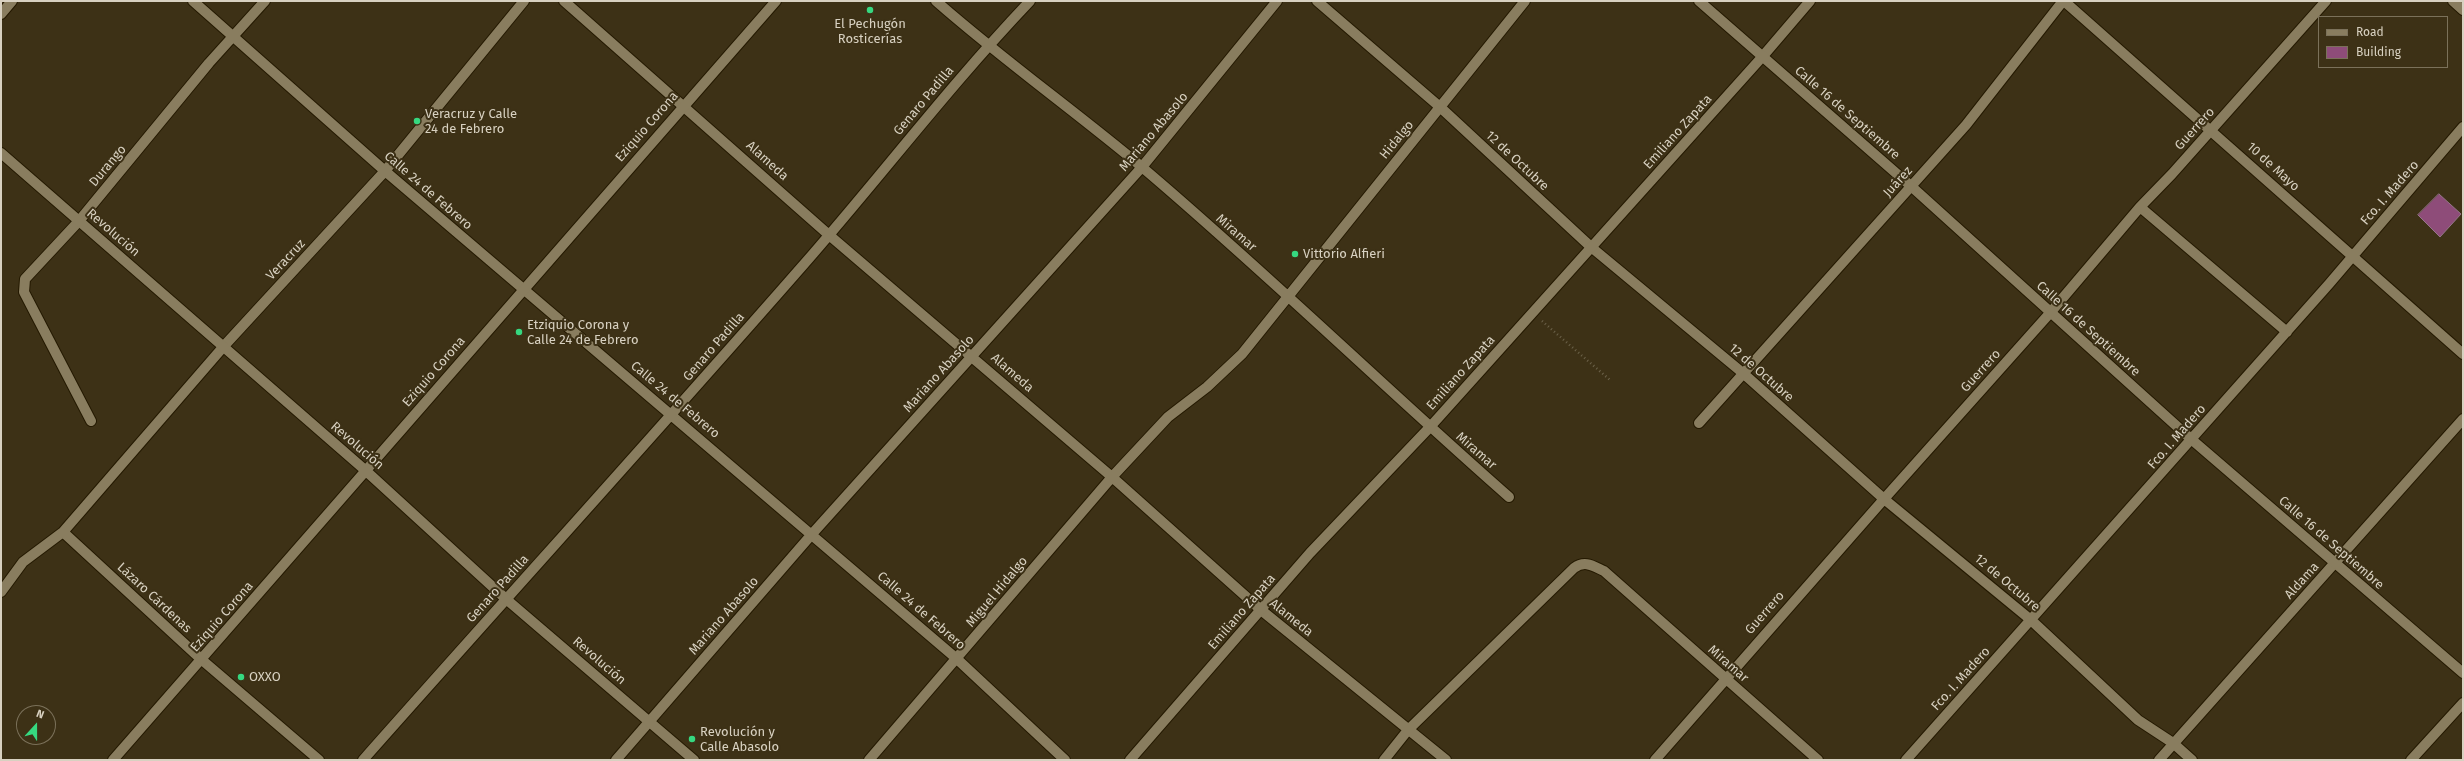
<!DOCTYPE html>
<html>
<head>
<meta charset="utf-8">
<style>
	body { margin:0 }
	#map { position:relative; width:2464px; height:761px; overflow:hidden; background:#3d3116; font-family:"Fira Sans",sans-serif }
	canvas { display:block }
	.frame { position:absolute; inset:0; border:2px solid #d8d1c1; pointer-events:none }
	.legend { position:absolute; left:2318px; top:16px; width:130px; height:52px; box-sizing:border-box; background:#3d3116; border:1px solid #7b715a; margin:0; padding:5px 7px; list-style:none; font-size:12px; color:#d8d1c1 }
	.legend li { display:flex; align-items:center; gap:8px; height:20px }
	.legend b { width:20px; border:1px solid #7b715a }
	.north { position:absolute; left:16px; top:705px; width:40px; height:40px; box-sizing:border-box; background:#3d3116; border:1px solid #7b715a; border-radius:50%; rotate:21deg; font-size:11px; font-weight:700; line-height:16px; text-align:center; color:#d8d1c1 }
	.north::after { content:''; display:block; margin:auto; width:14px; height:18px; background:#36d880; clip-path:polygon(50% 0,100% 100%,50% 72%,0 100%) }
</style>
</head>
<body>
<div id="map">
<canvas width="2464" height="761"></canvas>
<div class="frame"></div>
<ul class="legend">
<li><b style="height:5px;background:#897d5f"></b>Road</li>
<li><b style="height:11px;background:#8e4c79"></b>Building</li>
</ul>
<div class="north">N</div>
</div>
<script>
const context = document.querySelector('canvas').getContext('2d');
context.lineJoin = 'round';
function fill(path, color) {
  context.fillStyle = color;
  context.fill(path, 'evenodd');
}
function stroke(path, color, width, dash) {
  context.strokeStyle = color;
  context.lineWidth = width;
  context.lineCap = dash ? 'butt' : 'round';
  context.setLineDash(dash || []);
  context.stroke(path);
}
function drawText(font, color, halo, rows, align = 'center') {
  context.font = font + ' "Fira Sans",sans-serif';
  context.lineWidth = 4;
  context.setLineDash([]);
  context.textBaseline = 'middle';
  context.strokeStyle = halo;
  context.fillStyle = color;
  for (const [text, x, y, turn = 0] of rows) {
    context.save();
    context.translate(x, y);
    context.rotate((+turn || 0) * Math.PI / 180);
    context.textAlign = isNaN(turn) ? turn : align;
    if (halo) context.strokeText(text, 0, 0);
    context.fillText(text, 0, 0);
    context.restore();
  }
}
const building = new Path2D(`
	M2439,194L2461,214L2440,237L2418,215Z`);
const path = new Path2D(`
	M1542,321L1610,380`);
const minor = new Path2D(`
	M193,1L385,171L957,659L1065,760
	M564,1L829,235L1112,477L1261,610L1446,760
	M936,1C1003,60 1075,111 1143,168C1268,274 1386,389 1509,497
	M1317,1L1440,107L1591,247L1744,374L1884,499L2031,620L2138,720L2173,743L2192,760
	M2064,1L2463,354
	M2453,1L2463,10
	M1,14L12,1
	M1763,56L1810,1
	M2140,207L2287,332
	M91,421L24,292L25,279L79,221L209,63L265,1
	M1699,423L1966,125L2063,1
	M63,532L202,660L319,760
	M1,592L23,562L63,532L224,346L385,171L524,1
	M363,760C510,594 659,430 805,263C881,176 951,84 1030,1
	M616,760L812,534L1142,167L1277,1
	M869,760L1112,477L1168,417L1207,387L1242,354L1525,1
	M1384,760L1408,730L1574,568C1585,560 1593,566 1604,571L1818,760
	M1655,760L1884,499L2050,313L2140,207L2172,174L2326,1
	M1906,760L2329,284L2463,127
	M2159,760L2463,419
	M2411,760L2463,703`);
const tertiary = new Path2D(`
	M1699,1L1912,187L2191,439L2463,673
	M1,153L365,470L506,599L694,760
	M113,760L776,1
	M1130,760L1310,553L1430,427L1763,56`);
const markers = [
	[870,10,4,"#36d880"],
	[417,121,4,"#36d880"],
	[1295,254,4,"#36d880"],
	[519,332,4,"#36d880"],
	[241,677,4,"#36d880"],
	[692,739,4,"#36d880"]
];
const poiNames = [
	["El Pechugón",870,24,"center"],
	["Rosticerías",870,39,"center"],
	["Veracruz y Calle",425,114],
	["24 de Febrero",425,129],
	["Vittorio Alfieri",1303,254],
	["Etziquio Corona y",527,325],
	["Calle 24 de Febrero",527,340],
	["OXXO",249,677],
	["Revolución y",700,732],
	["Calle Abasolo",700,747]
];
const streetNames = [
	["Genaro Padilla",924,101,-50],
	["Calle 16 de Septiembre",1847,113,41],
	["Eziquio Corona",647,127,-49],
	["Guerrero",2195,129,-48],
	["Mariano Abasolo",1154,132,-50],
	["Emiliano Zapata",1678,132,-48],
	["Hidalgo",1397,140,-51],
	["Alameda",767,161,42],
	["12 de Octubre",1517,161,43],
	["Durango",108,166,-50],
	["10 de Mayo",2273,167,42],
	["Juárez",1898,182,-48],
	["Calle 24 de Febrero",428,191,41],
	["Fco. I. Madero",2390,193,-49],
	["Revolución",113,233,41],
	["Miramar",1236,233,41],
	["Veracruz",286,260,-47],
	["Calle 16 de Septiembre",2088,329,42],
	["Genaro Padilla",714,347,-49],
	["Guerrero",1981,371,-48],
	["Eziquio Corona",434,372,-49],
	["Alameda",1012,373,41],
	["Emiliano Zapata",1461,373,-48],
	["12 de Octubre",1761,373,41],
	["Mariano Abasolo",939,374,-48],
	["Calle 24 de Febrero",675,400,40],
	["Fco. I. Madero",2177,437,-49],
	["Revolución",357,446,41],
	["Miramar",1476,451,41],
	["Calle 16 de Septiembre",2331,543,41],
	["Aldama",2302,581,-48],
	["12 de Octubre",2007,583,40],
	["Genaro Padilla",498,589,-48],
	["Miguel Hidalgo",997,592,-50],
	["Lázaro Cárdenas",154,598,43],
	["Calle 24 de Febrero",921,611,41],
	["Emiliano Zapata",1242,612,-49],
	["Guerrero",1765,613,-49],
	["Mariano Abasolo",724,616,-49],
	["Eziquio Corona",222,617,-49],
	["Alameda",1291,618,39],
	["Revolución",599,661,41],
	["Miramar",1728,664,41],
	["Fco. I. Madero",1961,679,-48]
];
fill(building, '#8e4c79');
stroke(building, '#947689', 1);
stroke(minor, '#241900', 12);
stroke(tertiary, '#241900', 12);
stroke(path, '#6c624a', 2.5, [1, 3]);
stroke(minor, '#897d5f', 10);
stroke(tertiary, '#897d5f', 10);
for (const [x, y, r, color] of markers) {
  const dot = new Path2D();
  dot.arc(x, y, r, 0, 2 * Math.PI);
  context.fillStyle = color;
  context.fill(dot);
  stroke(dot, '#3d3116', 1.5);
}
drawText('13px', '#d8d1c1', '#3d3116', poiNames, 'left');
drawText('13px', '#d8d1c1', '#3d3116', streetNames);
</script>
</body>
</html>
